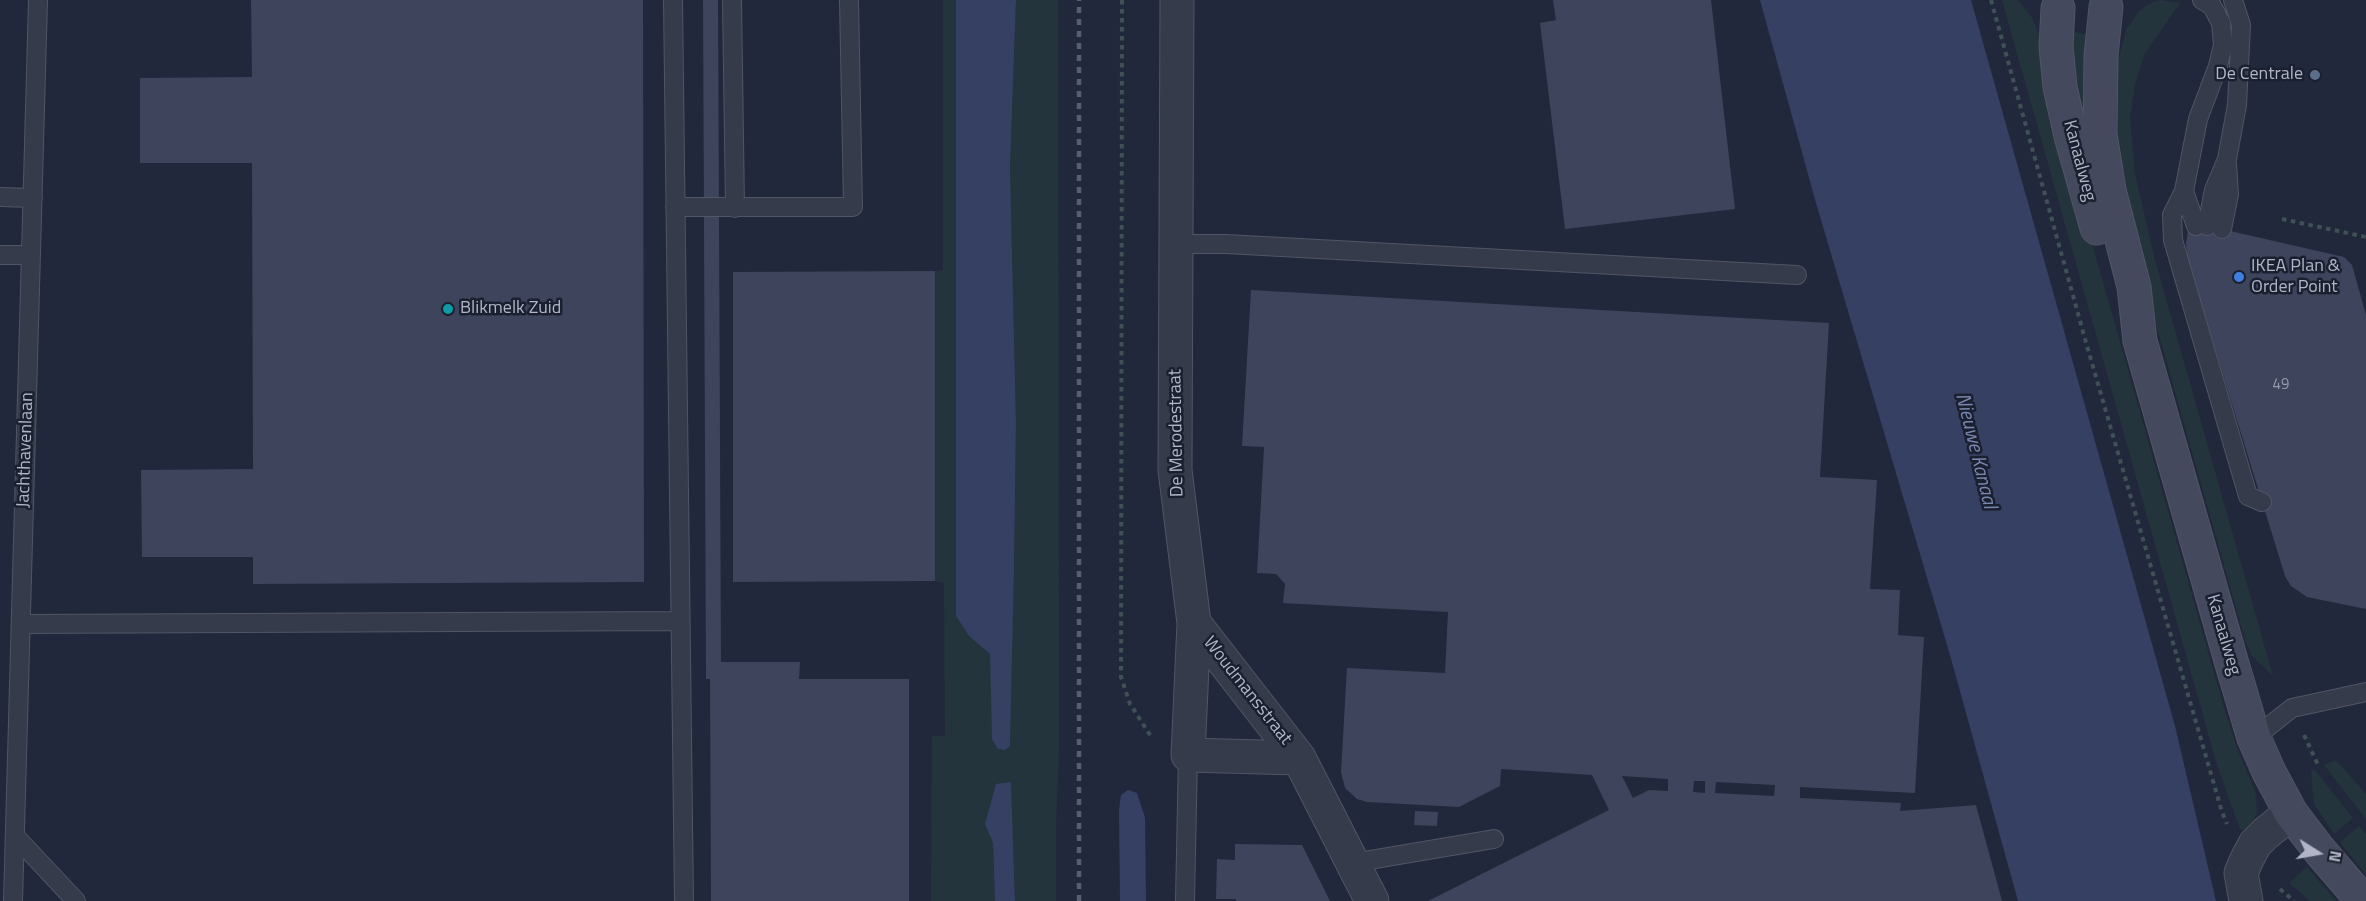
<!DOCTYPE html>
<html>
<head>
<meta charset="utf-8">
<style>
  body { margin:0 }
  #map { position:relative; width:2366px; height:901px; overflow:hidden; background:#22283b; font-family:"Titillium Web",sans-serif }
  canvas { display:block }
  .north { position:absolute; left:2288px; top:823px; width:60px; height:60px; -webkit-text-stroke:4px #1b2030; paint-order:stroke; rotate:101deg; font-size:16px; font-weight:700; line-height:24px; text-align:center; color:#b1b5c7 }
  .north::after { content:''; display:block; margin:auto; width:21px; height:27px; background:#b1b5c7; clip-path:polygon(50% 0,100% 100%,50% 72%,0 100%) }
</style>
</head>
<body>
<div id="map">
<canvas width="2366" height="901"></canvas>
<div class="north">N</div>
</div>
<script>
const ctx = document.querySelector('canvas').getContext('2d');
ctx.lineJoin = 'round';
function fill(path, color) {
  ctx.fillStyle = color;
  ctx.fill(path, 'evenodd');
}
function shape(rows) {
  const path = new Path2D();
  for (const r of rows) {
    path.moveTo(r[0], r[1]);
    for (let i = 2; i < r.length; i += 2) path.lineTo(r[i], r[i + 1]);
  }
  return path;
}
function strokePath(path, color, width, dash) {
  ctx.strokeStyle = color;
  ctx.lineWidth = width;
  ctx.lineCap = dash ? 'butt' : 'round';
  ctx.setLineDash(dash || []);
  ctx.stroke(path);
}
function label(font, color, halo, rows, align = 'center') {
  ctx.font = font + ' "Titillium Web",sans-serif';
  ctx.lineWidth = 5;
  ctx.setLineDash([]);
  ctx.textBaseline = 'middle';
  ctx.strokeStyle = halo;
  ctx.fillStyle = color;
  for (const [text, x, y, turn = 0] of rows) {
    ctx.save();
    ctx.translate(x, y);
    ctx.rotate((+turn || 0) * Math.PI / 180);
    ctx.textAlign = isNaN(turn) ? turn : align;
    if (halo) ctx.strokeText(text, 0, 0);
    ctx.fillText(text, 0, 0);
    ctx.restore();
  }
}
fill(shape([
  [943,0,956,0,956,616,969,636,990,654,998,749,1005,750,1010,746,1014,571,1016,422,1010,167,1016,0,1058,0,1059,750,1056,826,1056,901,1015,901,1011,783,985,824,993,843,995,901,931,901,932,736,945,736,944,583,935,581,935,271,943,270],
  [2002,0,2018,0,2032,18,2042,41,2050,96,2225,711,2237,748,2255,791,2257,811,2254,820,2246,830,2240,829,2217,765],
  [2159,0,2180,3,2145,53,2135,84,2130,118,2135,174,2155,260,2273,676,2252,656,2246,643,2138,261,2114,136,2117,65,2126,30,2139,11,2149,4],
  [2075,32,2089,35,2088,92,2082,134,2070,36],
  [2336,760,2366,794,2366,819,2324,765],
  [2314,769,2353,818,2334,834,2314,804,2311,771],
  [2359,826,2366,834,2366,875,2340,842],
  [2307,867,2336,901,2310,901,2289,883]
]), '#24343c');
fill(shape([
  [956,0,1016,0,1010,167,1016,422,1014,571,1010,746,1005,750,998,749,992,739,990,654,969,636,956,616],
  [1760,0,1971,0,2175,726,2216,901,2018,901,1950,655,1816,203],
  [1011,782,1015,901,995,901,993,843,985,824,996,784],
  [1128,790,1137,793,1145,818,1146,901,1120,901,1119,810,1121,795]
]), '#364062');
fill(shape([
  [251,0,643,0,644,582,253,584,253,557,142,557,141,470,253,469,252,163,140,163,140,78,252,77],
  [703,0,718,0,721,662,800,662,799,679,909,679,909,901,711,901,710,679,706,679],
  [1553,0,1711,0,1735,209,1565,229,1540,23,1556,20],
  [2204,225,2344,257,2352,265,2366,315,2366,609,2307,597,2291,586,2285,576,2187,258,2186,243,2188,231,2191,228],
  [935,271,935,581,733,582,733,272],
  [1251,290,1829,323,1820,477,1877,480,1870,589,1900,590,1898,635,1924,637,1915,793,1800,787,1800,798,1901,803,1900,811,1976,805,2002,901,1428,901,1609,810,1592,775,1501,769,1500,786,1459,807,1367,802,1357,799,1345,788,1341,772,1347,668,1445,673,1448,612,1283,603,1285,584,1276,574,1257,573,1264,447,1242,446],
  [1622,776,1668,779,1668,791,1649,790,1633,798],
  [1694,781,1705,781,1705,793,1693,792],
  [1716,782,1775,785,1774,796,1715,793],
  [1415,811,1438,812,1437,826,1414,825],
  [1235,844,1302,845,1330,901,1236,901,1236,899,1216,899,1217,859,1235,860]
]), '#3e445b');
const service = shape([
  [673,0,684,901],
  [732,0,735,208],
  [2202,0,2212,6,2221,23,2223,45,2218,66,2198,119,2184,191,2172,215,2173,240,2248,496,2262,502],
  [2184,191,2196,226],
  [0,197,33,198],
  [675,207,853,207,849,0],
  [2207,226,2214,190,2227,159,2237,105,2241,25,2233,0],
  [2222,229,2229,194,2227,164],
  [1177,244,1226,244,1797,275],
  [0,255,31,255],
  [21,624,680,621],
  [2254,738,2292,708,2366,692],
  [15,836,76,901],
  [1352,863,1494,839],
  [13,901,38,0],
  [1185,901,1188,755]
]);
const minor = shape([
  [1177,0,1175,470,1194,623,1188,755,1299,758],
  [1194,623,1299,758,1372,901],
  [2246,901,2241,873,2247,859,2255,844,2266,833,2291,813]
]);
const secondary = shape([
  [2106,7,2101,56,2100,134,2109,190,2134,287,2140,341,2232,664,2254,738,2269,772,2291,813,2320,851,2363,901],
  [2058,8,2056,47,2060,87,2071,136,2097,228]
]);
strokePath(service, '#515566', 20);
strokePath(minor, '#515566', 35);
strokePath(secondary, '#515566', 35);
strokePath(shape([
  [1122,0,1121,677,1130,704,1152,738],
  [1991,0,2087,346,2222,812,2227,824],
  [2282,219,2366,237],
  [2304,735,2319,767],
  [2280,889,2294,901]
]), '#3f5056', 4, [4.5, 4.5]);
strokePath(service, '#363b4b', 18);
strokePath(minor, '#363b4b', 33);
strokePath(secondary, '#44495e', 33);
strokePath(shape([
  [1079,901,1079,0]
]), '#585e72', 4.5, [6, 6]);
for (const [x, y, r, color] of [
  [2315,75,6,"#5c6f8a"],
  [2239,277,6,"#3f7fe0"],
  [448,309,6,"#0f9aa8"]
]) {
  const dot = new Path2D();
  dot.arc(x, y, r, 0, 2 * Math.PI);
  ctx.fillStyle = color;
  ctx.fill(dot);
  strokePath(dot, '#1b2030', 2);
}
label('15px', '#9499ac', null, [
  ["49",2281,385]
]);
label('18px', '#b1b5c7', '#1b2030', [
  ["De Centrale",2303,75,"right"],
  ["IKEA Plan &",2251,267],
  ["Order Point",2251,288],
  ["Blikmelk Zuid",460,309]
], 'left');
label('18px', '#b1b5c7', '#1b2030', [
  ["Kanaalweg",2079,161,75],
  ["De Merodestraat",1177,433,-91],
  ["Jachthavenlaan",26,450,-88],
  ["Kanaalweg",2223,635,74],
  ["Woudmansstraat",1247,691,52]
]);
label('italic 20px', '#7986af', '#1b2030', [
  ["Nieuwe Kanaal",1975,451,76]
]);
</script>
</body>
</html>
